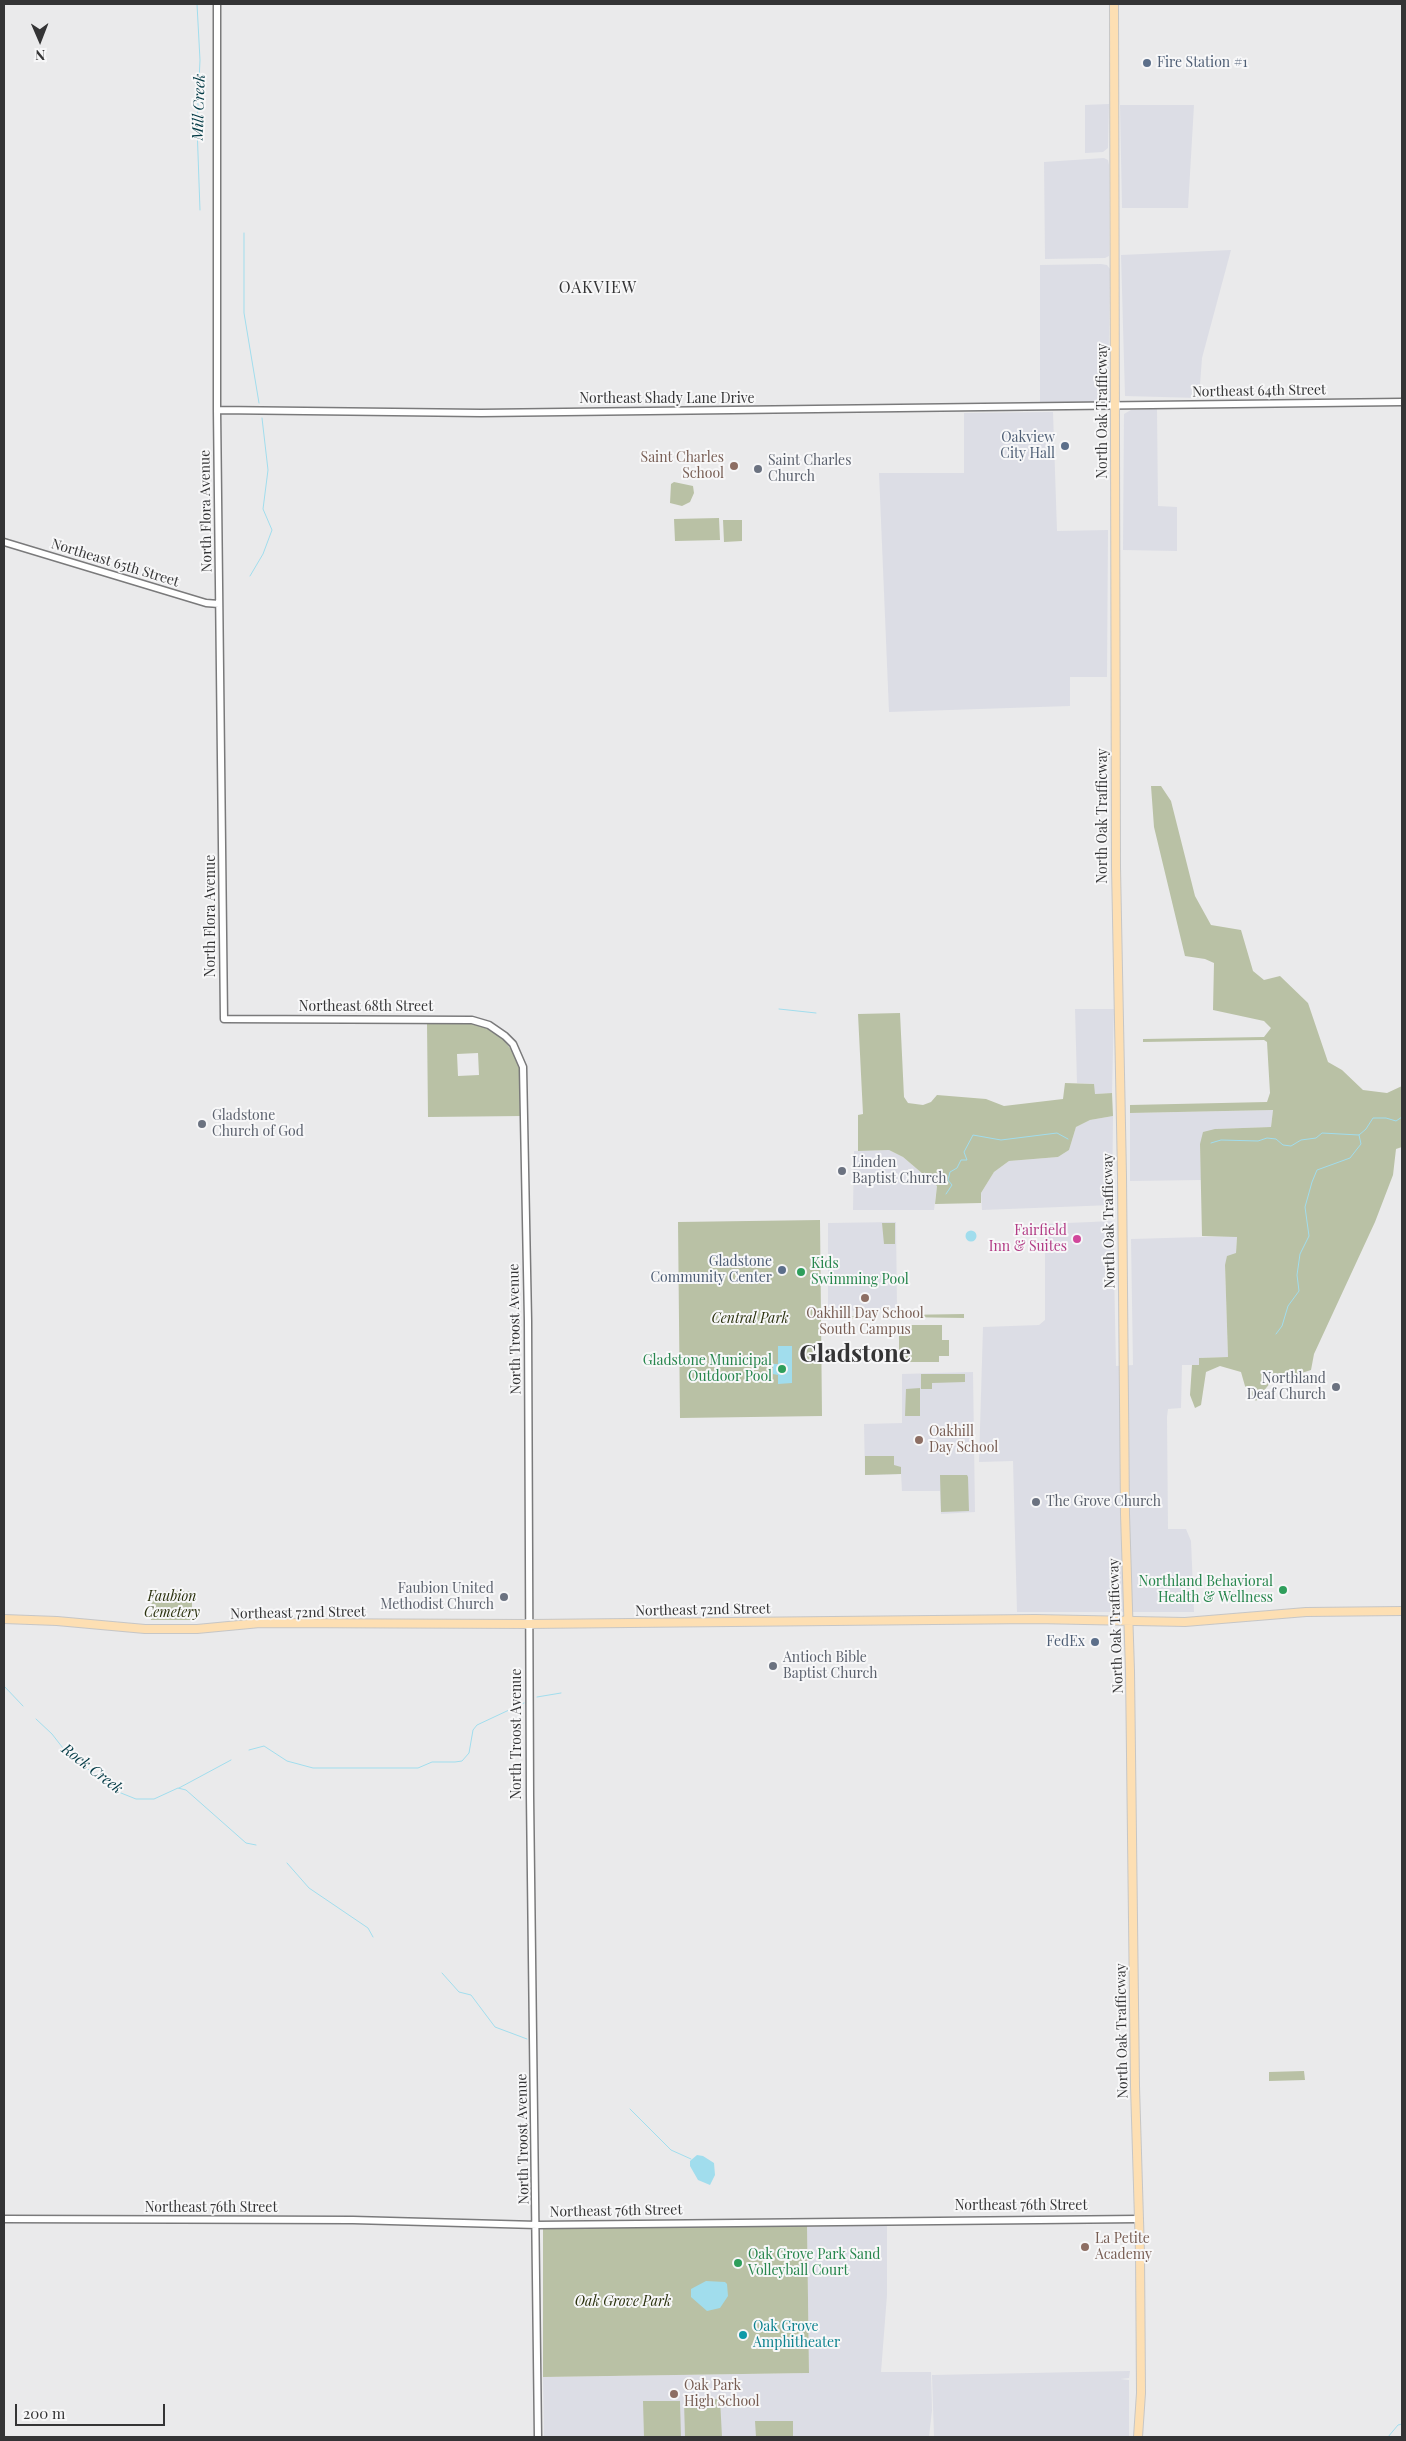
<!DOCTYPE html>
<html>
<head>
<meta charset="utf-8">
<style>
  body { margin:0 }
  #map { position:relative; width:1406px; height:2441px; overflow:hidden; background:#eaeaeb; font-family:"Playfair Display",serif }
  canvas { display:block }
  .frame { position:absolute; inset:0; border:5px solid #343435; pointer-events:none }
  .north { position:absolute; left:15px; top:15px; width:50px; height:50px; -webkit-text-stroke:4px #f7f7f8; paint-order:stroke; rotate:179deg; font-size:14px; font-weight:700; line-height:20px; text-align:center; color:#343435 }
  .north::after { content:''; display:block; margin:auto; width:18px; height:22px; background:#343435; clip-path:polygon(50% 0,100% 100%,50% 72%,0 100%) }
  .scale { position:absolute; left:15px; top:2404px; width:150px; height:22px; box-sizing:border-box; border:2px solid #343435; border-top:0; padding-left:6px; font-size:15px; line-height:18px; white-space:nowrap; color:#343435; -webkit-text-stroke:4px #f7f7f8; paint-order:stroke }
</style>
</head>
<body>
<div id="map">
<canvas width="1406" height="2441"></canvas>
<div class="frame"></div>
<div class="north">N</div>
<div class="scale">200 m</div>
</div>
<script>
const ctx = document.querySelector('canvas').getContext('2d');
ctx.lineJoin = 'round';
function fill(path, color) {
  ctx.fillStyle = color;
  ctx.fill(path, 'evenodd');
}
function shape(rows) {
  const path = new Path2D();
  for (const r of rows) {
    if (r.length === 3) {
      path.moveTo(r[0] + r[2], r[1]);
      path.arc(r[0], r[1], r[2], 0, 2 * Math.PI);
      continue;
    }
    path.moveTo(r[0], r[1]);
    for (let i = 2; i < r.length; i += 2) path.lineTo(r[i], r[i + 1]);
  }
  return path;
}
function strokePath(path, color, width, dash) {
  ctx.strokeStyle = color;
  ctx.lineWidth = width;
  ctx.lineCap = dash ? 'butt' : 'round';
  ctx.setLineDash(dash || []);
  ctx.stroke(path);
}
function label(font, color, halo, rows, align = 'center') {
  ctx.font = font + ' "Playfair Display",serif';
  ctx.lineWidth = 4;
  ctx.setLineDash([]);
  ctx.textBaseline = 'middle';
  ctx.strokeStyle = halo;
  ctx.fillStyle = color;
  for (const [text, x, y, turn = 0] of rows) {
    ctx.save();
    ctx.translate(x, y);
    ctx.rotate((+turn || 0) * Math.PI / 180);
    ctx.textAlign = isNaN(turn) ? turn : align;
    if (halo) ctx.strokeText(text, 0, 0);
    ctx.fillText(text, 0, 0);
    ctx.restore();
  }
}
fill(shape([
  [1109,104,1108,148,1103,152,1085,153,1085,105],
  [1120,105,1194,105,1188,208,1122,208],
  [1104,158,1108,160,1109,165,1109,256,1105,258,1045,259,1044,162],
  [1231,250,1202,358,1199,398,1125,396,1121,255],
  [1101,264,1107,265,1110,269,1108,399,1101,403,1040,404,1040,265],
  [1157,409,1158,506,1177,507,1177,551,1123,550,1124,414,1131,410],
  [1053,412,1057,531,1108,530,1107,677,1070,677,1070,706,889,712,879,473,964,473,964,413],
  [1075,1009,1114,1009,1112,1093,1094,1094,1094,1084,1077,1083],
  [1273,1110,1271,1127,1215,1129,1200,1144,1201,1180,1130,1181,1130,1113],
  [1113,1116,1112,1205,982,1210,981,1193,994,1172,1009,1161,1058,1157,1069,1150,1076,1127,1090,1120],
  [889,1150,903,1157,937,1186,934,1210,853,1210,854,1151],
  [1113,1221,1116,1366,1133,1365,1131,1239,1237,1236,1236,1254,1225,1265,1228,1357,1200,1358,1199,1365,1182,1365,1181,1408,1168,1409,1167,1417,1168,1529,1186,1529,1191,1541,1194,1612,1017,1612,1013,1461,979,1462,983,1327,1039,1325,1045,1320,1045,1224],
  [896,1222,897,1310,830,1311,828,1308,828,1223],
  [973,1372,975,1512,941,1514,940,1491,902,1491,901,1474,865,1475,864,1424,902,1423,902,1374],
  [887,2223,887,2295,881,2372,931,2372,932,2410,929,2437,544,2437,543,2377,809,2373,807,2224],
  [1130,2371,1129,2378,1120,2379,1129,2380,1129,2437,934,2437,932,2375]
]), '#dcdde5');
fill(shape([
  [674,482,693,486,694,493,690,502,682,506,670,503,671,484],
  [719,518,720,540,675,541,674,519],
  [723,520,742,520,742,541,724,542],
  [1151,786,1161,786,1171,801,1195,896,1211,925,1241,930,1253,971,1264,980,1280,976,1308,1003,1328,1062,1342,1070,1363,1090,1387,1093,1402,1086,1402,1147,1396,1149,1393,1175,1375,1222,1314,1354,1311,1370,1270,1383,1256,1401,1245,1386,1241,1372,1220,1366,1206,1372,1201,1405,1195,1408,1190,1395,1192,1365,1199,1365,1199,1358,1228,1357,1225,1265,1227,1256,1236,1253,1237,1237,1202,1236,1200,1144,1203,1132,1215,1129,1271,1127,1273,1110,1130,1113,1130,1105,1267,1102,1270,1093,1267,1042,1264,1040,1143,1042,1143,1039,1264,1037,1271,1028,1264,1021,1213,1010,1214,963,1205,959,1185,956,1154,827],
  [900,1013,904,1097,908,1103,923,1105,931,1102,937,1095,986,1099,1004,1106,1063,1099,1065,1083,1094,1084,1095,1094,1112,1093,1113,1116,1090,1120,1076,1127,1069,1150,1058,1157,1009,1161,994,1172,981,1193,981,1203,935,1204,937,1186,903,1157,889,1150,858,1151,858,1115,863,1114,858,1014],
  [427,1023,475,1024,488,1029,503,1039,513,1052,519,1066,522,1116,428,1117],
  [478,1053,479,1075,458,1076,457,1054],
  [820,1220,822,1416,680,1418,678,1222],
  [882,1223,895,1223,895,1244,884,1244],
  [964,1314,964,1318,899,1317,900,1315],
  [836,1316,860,1316,861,1318,836,1320,835,1318],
  [899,1325,942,1325,942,1340,949,1340,949,1356,939,1356,939,1362,899,1362],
  [921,1374,965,1374,965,1382,932,1383,932,1389,921,1389],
  [920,1388,920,1416,905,1416,906,1389],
  [865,1456,894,1456,894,1465,901,1467,901,1474,865,1475],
  [940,1475,967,1475,968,1477,969,1511,941,1512],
  [152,1591,192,1591,192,1620,151,1620],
  [1304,2071,1305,2080,1269,2081,1269,2072],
  [807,2224,809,2373,543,2377,543,2229],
  [720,2399,722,2437,685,2437,684,2401],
  [643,2401,680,2401,681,2437,644,2437],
  [755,2421,793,2421,793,2437,756,2437]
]), '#b9c1a5');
fill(shape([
  [971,1236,5.5],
  [778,1346,792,1346,792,1383,778,1384,778,1375,773,1374,773,1364,778,1364],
  [697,2155,703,2156,714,2163,715,2175,710,2185,698,2180,690,2166,690,2161],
  [706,2281,725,2282,727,2284,728,2296,720,2308,707,2311,691,2297,691,2289]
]), '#a1dded');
strokePath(shape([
  [197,4,200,60,197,126,200,210],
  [244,233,244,313,259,403],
  [250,576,263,554,272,530,263,509,268,470,262,418],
  [779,1009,816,1013],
  [1211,1143,1221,1140,1258,1141,1267,1138,1276,1139,1283,1145,1291,1146,1301,1140,1316,1138,1322,1133,1359,1135,1366,1129,1373,1118,1386,1118,1396,1121,1402,1117],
  [946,1194,952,1185,948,1180,950,1172,957,1168,961,1160,967,1160,964,1152,973,1135,1001,1140,1057,1133,1068,1139],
  [1276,1334,1282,1326,1288,1306,1299,1291,1297,1275,1300,1254,1309,1236,1305,1207,1312,1182,1317,1170,1350,1158,1361,1144,1359,1135],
  [4,1647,4,1671],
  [4,1678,4,1686,23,1706],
  [537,1697,561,1693],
  [36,1719,52,1734,66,1752,116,1791,136,1799,154,1799,178,1788,186,1790,246,1843,256,1845],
  [249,1750,264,1746,287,1761,313,1768,418,1768,432,1762,455,1762,462,1761,469,1753,473,1730,477,1725,524,1703],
  [179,1788,231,1760],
  [287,1863,309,1888,368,1928,373,1937],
  [442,1973,459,1992,471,1995,495,2027,527,2039],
  [630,2109,671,2150,691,2159],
  [1388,2437,1398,2425,1402,2424]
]), '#a1dded', 1);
const minor = shape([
  [217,4,217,410,224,1019,472,1020,489,1025,505,1036,513,1044,523,1067,528,1321,530,1796,538,2437],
  [217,410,481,413,1402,402],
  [4,542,206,603,219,604],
  [4,2219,353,2220,537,2225,1139,2219]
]);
const major = shape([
  [1114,4,1116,867,1122,1176,1125,1514,1130,1671,1135,2086,1140,2253,1141,2393,1138,2437],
  [4,1619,57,1621,145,1629,197,1629,260,1623,529,1624,1035,1619,1185,1622,1306,1612,1402,1611]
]);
strokePath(minor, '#7a7a7b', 9);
strokePath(major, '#c6c6c6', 10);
strokePath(minor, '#fff', 6);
strokePath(major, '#fddfb3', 8);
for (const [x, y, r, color] of [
  [1147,63,5,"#5c6f8a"],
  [1065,446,5,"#5c6f8a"],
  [734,466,5,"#8d6e63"],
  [758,469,5,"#6b7280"],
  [202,1124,5,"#6b7280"],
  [842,1171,5,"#6b7280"],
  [1077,1239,5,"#d1479c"],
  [782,1270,5,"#5c6f8a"],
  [801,1272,5,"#2e9e5b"],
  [865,1298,5,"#8d6e63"],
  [782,1369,5,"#2e9e5b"],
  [1336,1387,5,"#6b7280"],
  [919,1440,5,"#8d6e63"],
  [1036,1502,5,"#6b7280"],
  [1283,1590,5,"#2e9e5b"],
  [504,1597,5,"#6b7280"],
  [1095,1642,5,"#5c6f8a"],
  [773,1666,5,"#6b7280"],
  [1085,2247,5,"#8d6e63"],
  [738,2263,5,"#2e9e5b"],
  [743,2335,5,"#0f9aa8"],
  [674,2394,5,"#8d6e63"]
]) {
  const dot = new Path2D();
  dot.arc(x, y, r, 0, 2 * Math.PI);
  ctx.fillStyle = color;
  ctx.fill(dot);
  strokePath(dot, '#f7f7f8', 2);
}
label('14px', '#4e5e75', '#f7f7f8', [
  ["Fire Station #1",1157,63,"left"],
  ["Oakview",1055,438],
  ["City Hall",1055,454],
  ["Gladstone",772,1262],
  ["Community Center",772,1278],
  ["FedEx",1085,1642]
], 'right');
label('14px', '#343435', '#f7f7f8', [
  ["Northeast 64th Street",1259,391,-1],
  ["Northeast Shady Lane Drive",667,399],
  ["North Oak Trafficway",1103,411,-90],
  ["North Flora Avenue",206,511,-91],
  ["Northeast 65th Street",115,563,17],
  ["North Oak Trafficway",1103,816,-90],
  ["North Flora Avenue",211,916,-90],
  ["Northeast 68th Street",366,1007],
  ["North Oak Trafficway",1109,1221,-91],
  ["North Troost Avenue",515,1329,-91],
  ["Northeast 72nd Street",703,1610,-1],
  ["Northeast 72nd Street",298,1613,-1],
  ["North Oak Trafficway",1116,1626,-92],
  ["North Troost Avenue",517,1734,-90],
  ["North Oak Trafficway",1122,2031,-91],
  ["North Troost Avenue",523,2139,-91],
  ["Northeast 76th Street",1021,2206],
  ["Northeast 76th Street",211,2208],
  ["Northeast 76th Street",616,2211,-1]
]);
label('14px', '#785e54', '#f7f7f8', [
  ["Saint Charles",724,458,"right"],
  ["School",724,474,"right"],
  ["Oakhill Day School",865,1314,"center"],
  ["South Campus",865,1330,"center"],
  ["Oakhill",929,1432],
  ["Day School",929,1448],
  ["La Petite",1095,2239],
  ["Academy",1095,2255],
  ["Oak Park",684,2386],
  ["High School",684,2402]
], 'left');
label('14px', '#5b616d', '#f7f7f8', [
  ["Saint Charles",768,461],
  ["Church",768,477],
  ["Gladstone",212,1116],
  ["Church of God",212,1132],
  ["Linden",852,1163],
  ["Baptist Church",852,1179],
  ["Northland",1326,1379,"right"],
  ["Deaf Church",1326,1395,"right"],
  ["The Grove Church",1046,1502],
  ["Faubion United",494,1589,"right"],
  ["Methodist Church",494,1605,"right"],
  ["Antioch Bible",783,1658],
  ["Baptist Church",783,1674]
], 'left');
label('14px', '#b23c85', '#f7f7f8', [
  ["Fairfield",1067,1231],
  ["Inn & Suites",1067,1247]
], 'right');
label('14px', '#27864d', '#f7f7f8', [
  ["Kids",811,1264],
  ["Swimming Pool",811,1280],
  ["Gladstone Municipal",772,1361,"right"],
  ["Outdoor Pool",772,1377,"right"],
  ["Northland Behavioral",1273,1582,"right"],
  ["Health & Wellness",1273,1598,"right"],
  ["Oak Grove Park Sand",748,2255],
  ["Volleyball Court",748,2271]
], 'left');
label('italic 14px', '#2a310d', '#f7f7f8', [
  ["Central Park",750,1319],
  ["Faubion",172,1597],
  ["Cemetery",172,1613],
  ["Oak Grove Park",623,2302]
]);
label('14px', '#0d838f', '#f7f7f8', [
  ["Oak Grove",753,2327],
  ["Amphitheater",753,2343]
], 'left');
label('italic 15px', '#003944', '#f7f7f8', [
  ["Mill Creek",199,107,-88],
  ["Rock Creek",92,1769,37]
]);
ctx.letterSpacing = '1px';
label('16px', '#343435', '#f7f7f8', [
  ["OAKVIEW",598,288]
]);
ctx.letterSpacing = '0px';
label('bold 24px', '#343435', '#f7f7f8', [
  ["Gladstone",855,1355]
]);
</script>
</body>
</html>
